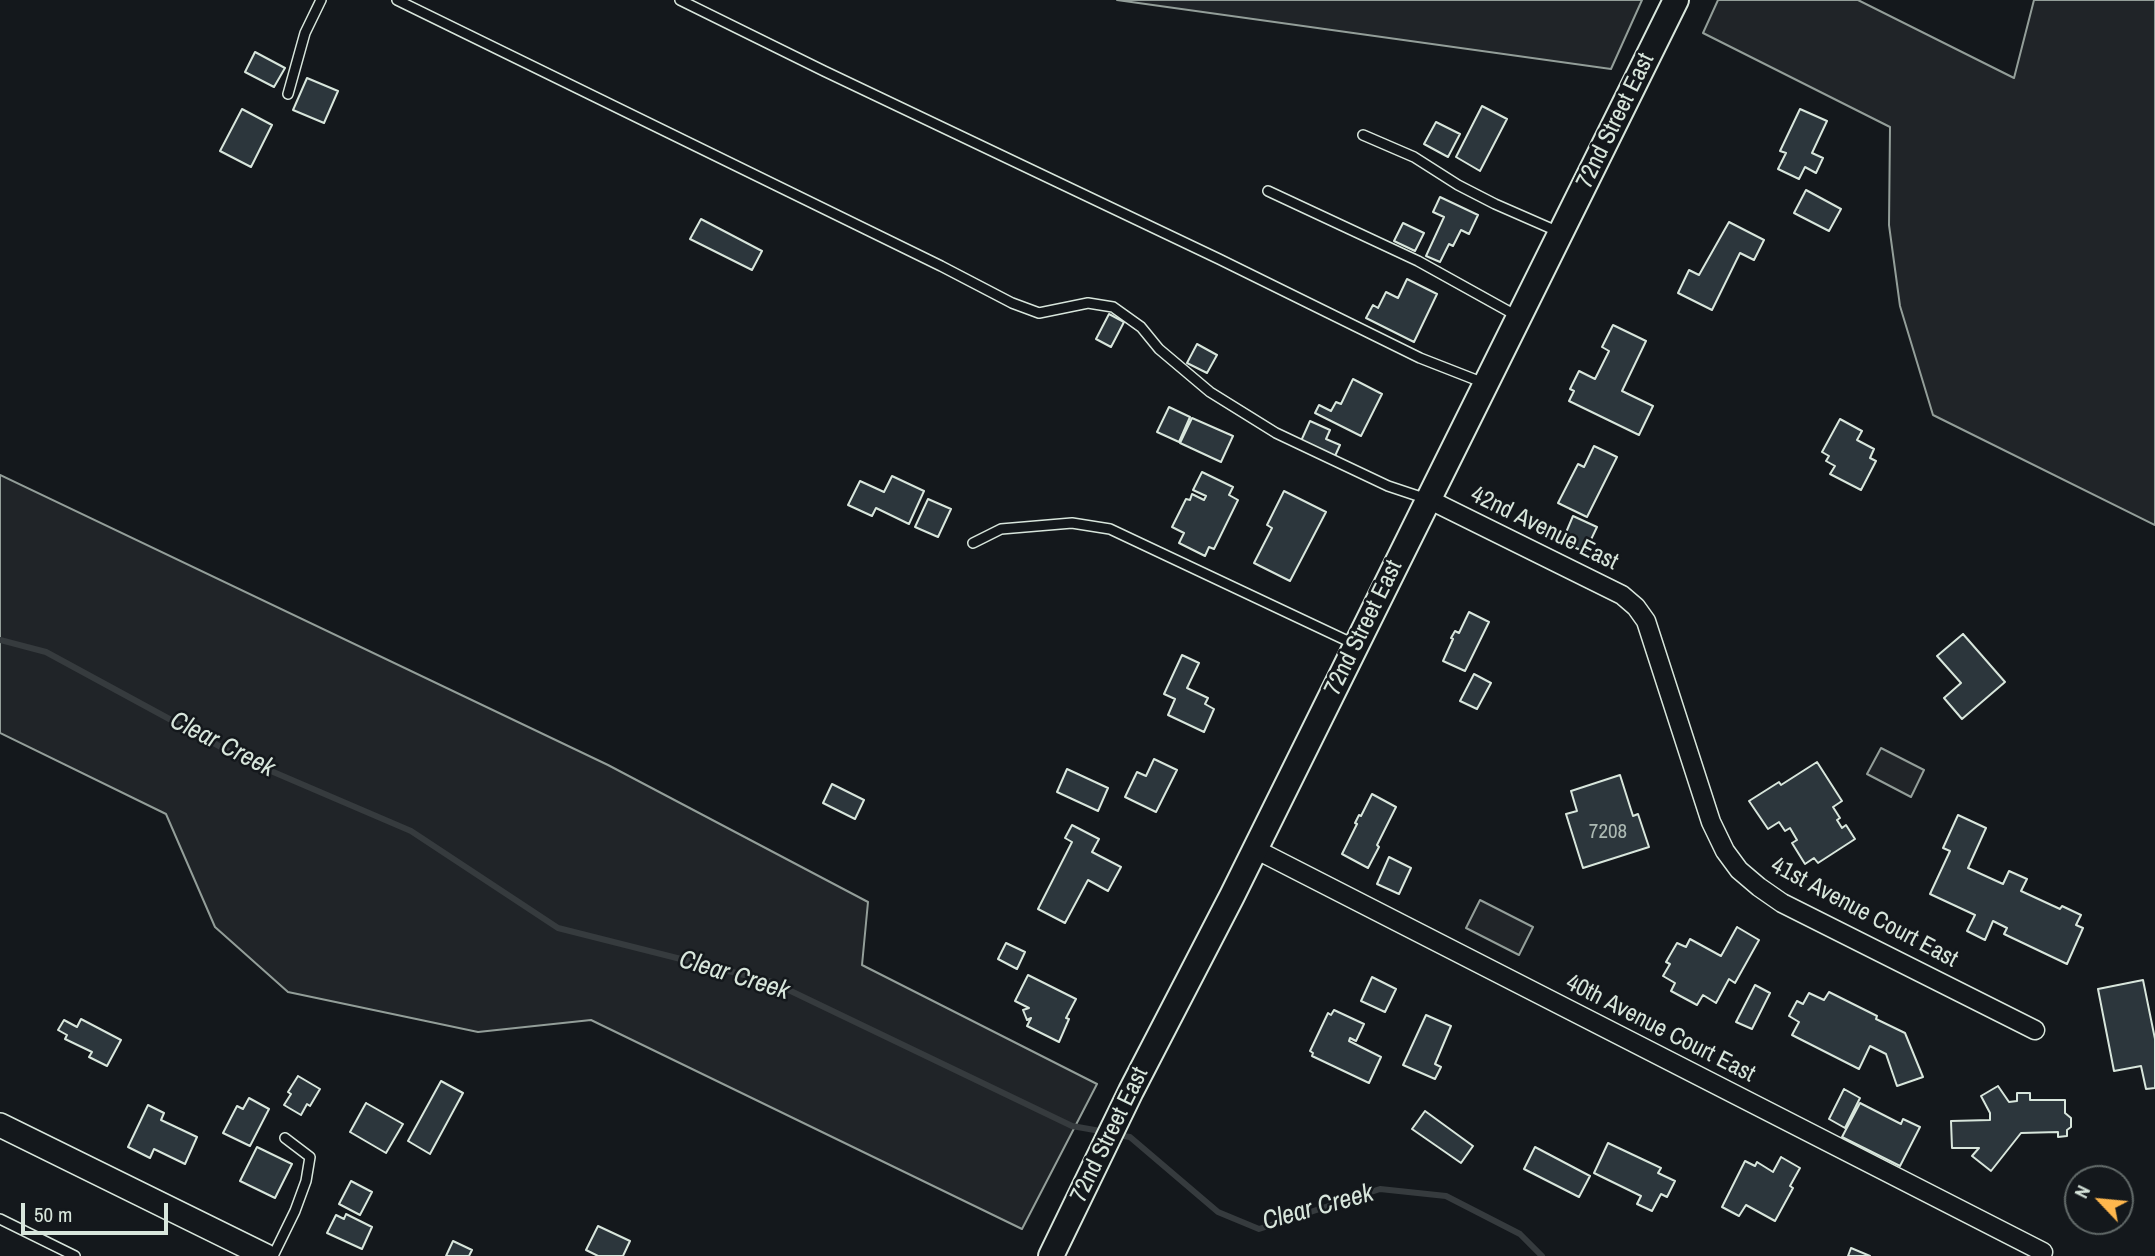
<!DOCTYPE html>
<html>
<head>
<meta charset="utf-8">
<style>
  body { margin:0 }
  #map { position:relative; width:2155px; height:1256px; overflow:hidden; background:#14181c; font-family:"Archivo Narrow",sans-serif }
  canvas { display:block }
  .north { position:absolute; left:2064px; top:1165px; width:70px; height:70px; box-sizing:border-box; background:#14181c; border:2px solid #626a69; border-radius:50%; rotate:296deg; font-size:19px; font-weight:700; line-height:28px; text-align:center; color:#d8e6dc }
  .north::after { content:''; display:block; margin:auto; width:24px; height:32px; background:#ffb74d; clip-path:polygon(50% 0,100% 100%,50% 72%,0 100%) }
  .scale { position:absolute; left:21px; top:1203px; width:147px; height:32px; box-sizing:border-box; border:4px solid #d8e6dc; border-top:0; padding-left:9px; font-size:21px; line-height:24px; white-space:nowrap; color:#d8e6dc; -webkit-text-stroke:5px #14181c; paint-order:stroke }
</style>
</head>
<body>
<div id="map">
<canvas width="2155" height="1256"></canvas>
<div class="north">N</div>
<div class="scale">50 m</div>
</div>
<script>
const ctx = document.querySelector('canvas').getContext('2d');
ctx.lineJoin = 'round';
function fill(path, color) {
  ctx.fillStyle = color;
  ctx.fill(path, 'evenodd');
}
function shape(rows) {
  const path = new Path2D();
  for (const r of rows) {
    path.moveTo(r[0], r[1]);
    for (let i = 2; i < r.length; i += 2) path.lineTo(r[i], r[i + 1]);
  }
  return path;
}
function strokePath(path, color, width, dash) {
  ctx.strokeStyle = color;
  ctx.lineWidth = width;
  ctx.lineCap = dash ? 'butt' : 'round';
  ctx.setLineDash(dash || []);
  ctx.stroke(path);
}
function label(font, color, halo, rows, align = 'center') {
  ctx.font = font + ' "Archivo Narrow",sans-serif';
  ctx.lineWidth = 5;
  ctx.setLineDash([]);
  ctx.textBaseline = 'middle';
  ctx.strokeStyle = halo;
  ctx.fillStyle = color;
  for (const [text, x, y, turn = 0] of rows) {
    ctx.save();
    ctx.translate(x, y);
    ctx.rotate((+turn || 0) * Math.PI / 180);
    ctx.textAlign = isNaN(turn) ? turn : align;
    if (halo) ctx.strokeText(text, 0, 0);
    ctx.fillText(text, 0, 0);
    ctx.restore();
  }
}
const green = shape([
  [1117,0,1642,0,1611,69,1117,0],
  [1718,0,1858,0,2014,78,2034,0,2155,0,2155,525,1933,415,1900,306,1889,225,1890,127,1703,33,1718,0],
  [0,475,608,765,868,902,862,965,1097,1084,1022,1229,591,1020,478,1032,288,992,215,927,166,814,0,733,0,475],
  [1881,748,1924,770,1911,797,1867,774,1881,748],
  [1480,900,1533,927,1519,955,1466,928,1480,900]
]);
fill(green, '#202428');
strokePath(green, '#939e99', 2);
strokePath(shape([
  [0,640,46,652,243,759,411,831,558,928,772,982,1072,1126,1106,1132],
  [1117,1135,1130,1137,1218,1212,1259,1229,1380,1189,1446,1196,1520,1234,1542,1256]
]), '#363b3e', 6);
const building = shape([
  [255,52,285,68,274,87,245,72,255,52],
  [307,78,338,91,324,123,293,110,307,78],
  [1482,106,1507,119,1480,171,1456,157,1482,106],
  [242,109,272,125,251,167,220,151,242,109],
  [1800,109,1827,121,1812,153,1823,158,1816,173,1805,167,1799,179,1778,169,1786,153,1780,151,1800,109],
  [1436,122,1460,134,1448,157,1424,144,1436,122],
  [1806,190,1841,209,1829,231,1794,213,1806,190],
  [1440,197,1478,215,1469,234,1461,230,1453,246,1449,244,1440,262,1426,256,1444,217,1433,212,1440,197],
  [701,219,762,251,752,270,690,239,701,219],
  [1729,222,1764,240,1754,260,1740,253,1712,310,1678,293,1689,270,1699,275,1729,222],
  [1403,223,1424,233,1415,251,1394,241,1403,223],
  [1407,279,1437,294,1414,342,1366,318,1373,305,1378,308,1386,292,1398,298,1407,279],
  [1109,314,1124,322,1111,347,1096,339,1109,314],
  [1613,325,1646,341,1622,391,1653,406,1639,435,1569,401,1574,391,1570,389,1579,371,1595,379,1609,351,1602,347,1613,325],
  [1197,344,1217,355,1207,373,1187,363,1197,344],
  [1353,379,1382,394,1361,436,1315,413,1319,405,1331,411,1336,402,1341,404,1353,379],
  [1169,407,1190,417,1179,442,1157,432,1169,407],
  [1192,418,1233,436,1221,462,1180,443,1192,418],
  [1840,419,1862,431,1857,440,1874,449,1870,458,1876,461,1861,490,1830,474,1835,466,1826,461,1829,456,1822,452,1840,419],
  [1310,421,1330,430,1326,439,1340,445,1335,456,1301,441,1310,421],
  [1594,446,1617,457,1587,517,1558,503,1578,464,1584,467,1594,446],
  [1202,472,1233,487,1229,495,1238,500,1214,549,1209,547,1205,556,1179,543,1184,533,1172,527,1186,499,1190,500,1192,494,1204,500,1206,496,1193,490,1202,472],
  [892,476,924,491,909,524,876,508,872,516,848,505,860,481,884,492,892,476],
  [1284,491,1326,512,1290,581,1254,563,1272,528,1267,525,1284,491],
  [928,499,951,509,938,537,915,527,928,499],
  [1573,516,1597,527,1585,552,1562,542,1573,516],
  [1469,612,1489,622,1465,671,1443,661,1453,639,1451,638,1455,631,1459,633,1469,612],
  [1963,634,2005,682,1962,719,1944,698,1961,683,1937,656,1963,634],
  [1182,655,1199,663,1187,688,1208,698,1205,704,1214,709,1204,732,1168,715,1175,699,1164,694,1182,655],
  [1474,674,1491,683,1477,709,1460,701,1474,674],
  [1154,759,1177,770,1156,812,1125,797,1137,772,1146,776,1154,759],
  [1817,762,1842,801,1833,807,1840,818,1837,820,1842,828,1846,825,1855,839,1818,863,1814,858,1805,864,1792,843,1797,840,1790,828,1785,831,1779,822,1768,829,1749,801,1779,782,1781,785,1817,762],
  [1067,769,1108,788,1098,811,1057,792,1067,769],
  [1620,775,1633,816,1638,814,1649,847,1583,868,1566,814,1577,811,1571,791,1620,775],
  [832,784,864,800,855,819,823,803,832,784],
  [1372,794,1396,807,1377,845,1379,847,1368,868,1342,854,1357,824,1355,823,1359,815,1361,816,1372,794],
  [1958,815,1986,828,1968,868,2003,884,2009,871,2027,879,2021,891,2060,909,2062,906,2081,915,2076,925,2083,928,2067,964,2004,934,2007,928,1993,921,1985,940,1967,931,1975,915,1930,894,1950,851,1943,848,1958,815],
  [1072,825,1099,839,1092,852,1121,867,1108,891,1088,880,1065,923,1038,909,1072,842,1065,838,1072,825],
  [1389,857,1411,868,1399,894,1377,884,1389,857],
  [1737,927,1759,940,1735,983,1729,979,1716,1003,1703,995,1697,1005,1671,991,1675,983,1663,976,1670,964,1666,962,1677,943,1686,947,1690,939,1721,956,1737,927],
  [1006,943,1025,952,1017,969,998,959,1006,943],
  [1028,975,1076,999,1066,1018,1069,1019,1059,1042,1027,1026,1031,1018,1027,1020,1023,1010,1029,1008,1015,1001,1028,975],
  [1372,977,1396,989,1385,1012,1361,1001,1372,977],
  [2143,980,2155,1039,2155,1088,2146,1089,2141,1066,2114,1071,2098,989,2143,980],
  [1755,985,1770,993,1752,1029,1736,1022,1755,985],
  [1829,992,1877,1016,1876,1019,1905,1033,1923,1077,1897,1086,1886,1054,1870,1046,1859,1069,1792,1035,1799,1022,1789,1016,1797,1001,1803,1004,1809,993,1824,1000,1829,992],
  [1334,1010,1364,1024,1356,1041,1350,1038,1349,1041,1381,1057,1369,1083,1312,1056,1313,1053,1310,1051,1328,1013,1331,1015,1334,1010],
  [1426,1015,1451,1026,1435,1064,1441,1067,1435,1079,1403,1065,1426,1015],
  [81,1019,121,1040,107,1066,89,1057,92,1052,65,1039,67,1035,58,1030,64,1020,77,1027,81,1019],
  [298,1076,320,1089,310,1106,307,1104,301,1115,284,1105,291,1094,288,1092,298,1076],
  [441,1081,463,1093,430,1154,408,1141,441,1081],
  [1998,1086,2009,1102,2017,1101,2017,1093,2030,1093,2030,1100,2065,1100,2065,1113,2071,1118,2071,1127,2067,1130,2067,1136,2058,1137,2058,1132,2021,1133,1991,1171,1972,1156,1979,1148,1952,1148,1951,1121,1990,1120,1990,1113,1981,1096,1998,1086],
  [1844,1089,1860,1098,1845,1128,1829,1119,1844,1089],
  [249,1098,269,1109,250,1146,223,1133,237,1106,243,1109,249,1098],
  [366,1103,403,1124,386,1153,350,1132,366,1103],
  [1860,1103,1901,1124,1903,1119,1920,1127,1900,1166,1842,1137,1860,1103],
  [148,1105,164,1113,161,1120,197,1137,185,1164,154,1149,150,1158,128,1147,148,1105],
  [1425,1111,1473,1146,1461,1163,1412,1129,1425,1111],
  [1608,1143,1661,1168,1658,1173,1675,1181,1667,1197,1661,1194,1652,1211,1637,1204,1641,1196,1594,1173,1608,1143],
  [257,1147,292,1164,275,1198,240,1181,257,1147],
  [1535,1147,1590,1176,1579,1197,1524,1169,1535,1147],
  [1781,1157,1800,1168,1790,1186,1793,1188,1775,1221,1746,1205,1739,1216,1722,1207,1745,1161,1755,1166,1757,1162,1773,1172,1781,1157],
  [351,1181,372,1192,360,1215,339,1204,351,1181],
  [346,1214,372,1227,362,1249,327,1233,336,1215,344,1219,346,1214],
  [598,1226,630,1241,623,1256,598,1256,586,1250,598,1226],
  [453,1241,472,1250,469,1256,446,1256,453,1241],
  [1851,1248,1870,1256,1848,1256,1851,1248]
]);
fill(building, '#2c363c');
strokePath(building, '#d8e6dc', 2);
const service = shape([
  [397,0,941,266,1012,303,1039,313,1088,303,1113,307,1141,327,1159,349,1210,392,1276,433,1388,486,1427,499],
  [680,0,824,71,1219,259,1420,358,1484,383],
  [288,94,305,33,321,0],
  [1363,135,1414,157,1458,185,1495,204,1559,232],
  [1268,191,1418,261,1517,316],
  [973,543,1001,529,1072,523,1110,529,1354,644],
  [0,1219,75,1256],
  [273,1256,295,1211,306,1181,310,1157,285,1138]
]);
const minor = shape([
  [1428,499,1622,595,1636,607,1646,621,1711,822,1725,851,1739,870,1759,887,1782,903,2035,1030],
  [1255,849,2043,1252]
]);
const tertiary = shape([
  [0,1125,266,1256]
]);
const secondary = shape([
  [1051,1256,1131,1091,1232,896,1676,0]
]);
strokePath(service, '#d8e6dc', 12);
strokePath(minor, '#d8e6dc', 21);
strokePath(tertiary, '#d8e6dc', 26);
strokePath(secondary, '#d8e6dc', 28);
strokePath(service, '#14181c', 9);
strokePath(minor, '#14181c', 18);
strokePath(tertiary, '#14181c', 23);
strokePath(secondary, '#14181c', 24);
label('21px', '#adbab4', null, [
  ["7208",1608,832]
]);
label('24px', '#d8e6dc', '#14181c', [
  ["72nd Street East",1616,121,-64],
  ["42nd Avenue East",1544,529,26],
  ["72nd Street East",1364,628,-64],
  ["41st Avenue Court East",1864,913,28],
  ["40th Avenue Court East",1660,1029,27],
  ["72nd Street East",1110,1135,-64]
]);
label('italic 26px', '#d8e6dc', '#14181c', [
  ["Clear Creek",222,745,27],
  ["Clear Creek",734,976,17],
  ["Clear Creek",1318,1208,-15]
]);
</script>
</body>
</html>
